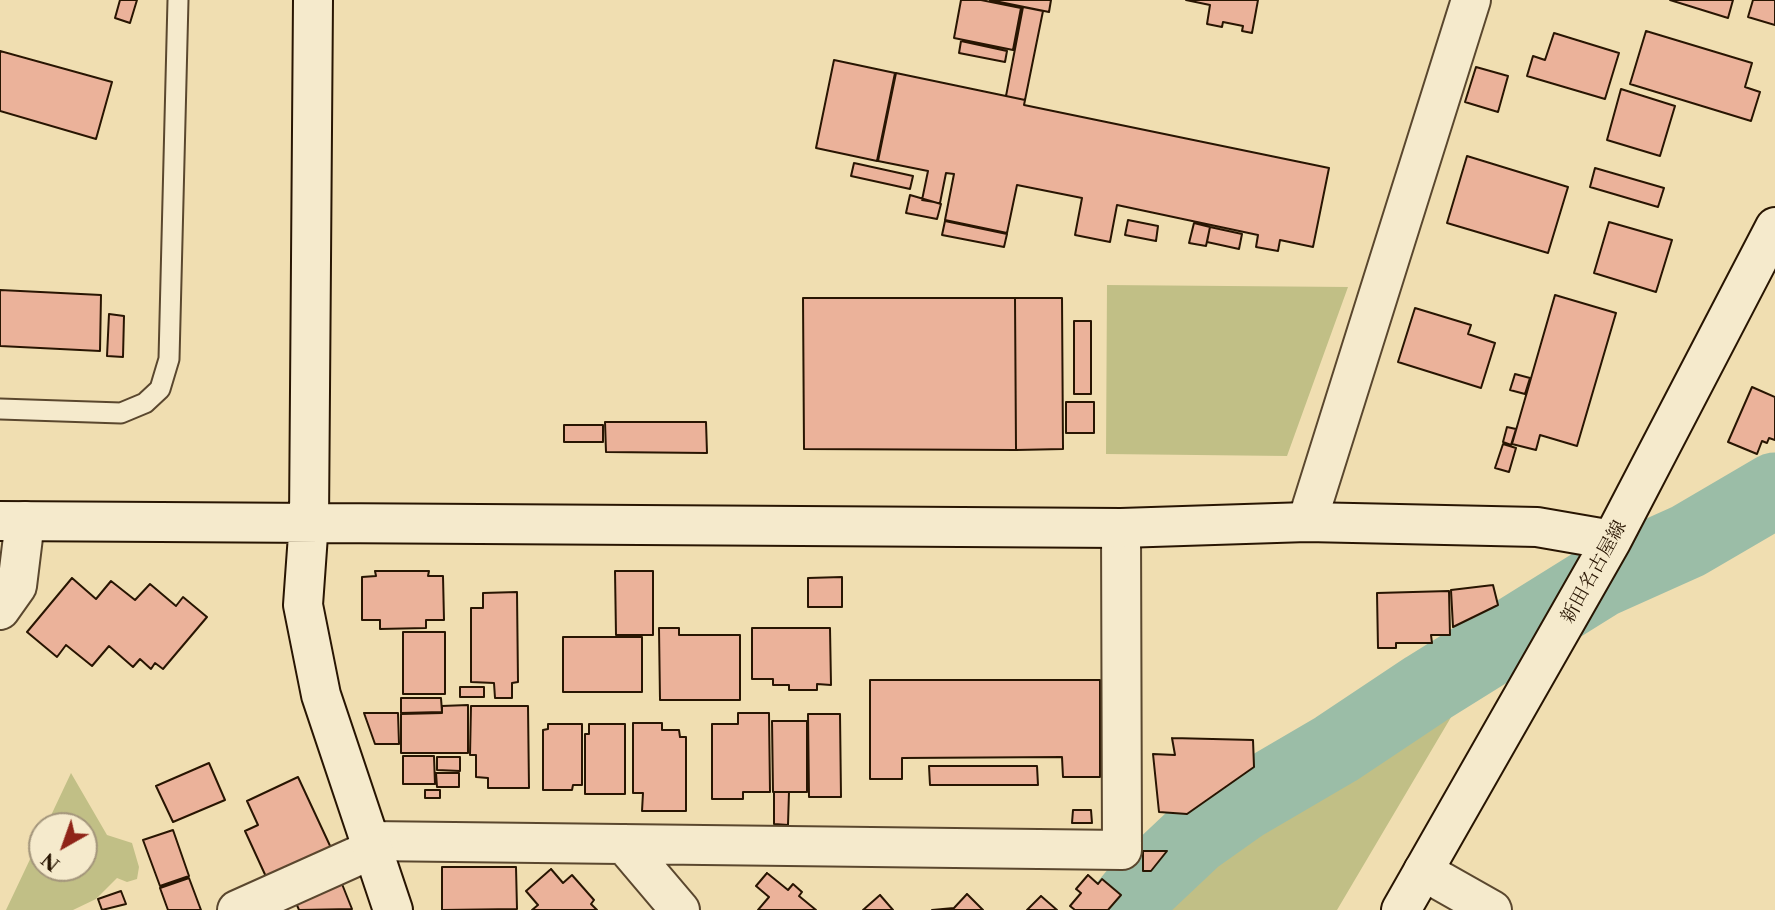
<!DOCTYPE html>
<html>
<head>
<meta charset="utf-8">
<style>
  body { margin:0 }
  #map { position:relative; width:1775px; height:910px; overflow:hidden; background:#f0deb1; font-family:"Libre Caslon Text",serif }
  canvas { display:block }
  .north { position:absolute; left:28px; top:812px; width:70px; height:70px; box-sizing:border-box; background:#f5eacc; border:2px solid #a3957b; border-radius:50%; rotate:220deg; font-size:19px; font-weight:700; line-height:28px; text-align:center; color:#281502 }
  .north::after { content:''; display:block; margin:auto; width:24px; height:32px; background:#8f2418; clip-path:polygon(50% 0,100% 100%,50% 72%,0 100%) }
</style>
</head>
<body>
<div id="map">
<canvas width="1775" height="910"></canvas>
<div class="north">N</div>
</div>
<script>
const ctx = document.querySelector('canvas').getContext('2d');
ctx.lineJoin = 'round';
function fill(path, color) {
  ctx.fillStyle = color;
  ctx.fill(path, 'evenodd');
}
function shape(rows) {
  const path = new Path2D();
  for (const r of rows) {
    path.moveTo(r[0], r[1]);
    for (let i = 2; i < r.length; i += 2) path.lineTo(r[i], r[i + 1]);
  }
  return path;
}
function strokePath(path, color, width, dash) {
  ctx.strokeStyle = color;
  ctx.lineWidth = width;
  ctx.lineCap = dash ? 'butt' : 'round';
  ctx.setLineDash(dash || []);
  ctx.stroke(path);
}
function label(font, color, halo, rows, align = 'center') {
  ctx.font = font + ' "Libre Caslon Text","Noto Serif JP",serif';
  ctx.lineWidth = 6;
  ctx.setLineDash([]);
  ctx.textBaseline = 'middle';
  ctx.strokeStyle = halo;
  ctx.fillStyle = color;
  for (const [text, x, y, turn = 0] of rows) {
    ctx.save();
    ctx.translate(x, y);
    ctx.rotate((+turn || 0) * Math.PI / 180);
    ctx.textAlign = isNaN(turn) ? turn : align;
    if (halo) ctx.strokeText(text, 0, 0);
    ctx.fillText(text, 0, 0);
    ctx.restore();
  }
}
fill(shape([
  [1107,285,1348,287,1287,456,1106,454],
  [1460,702,1337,910,1155,910,1193,864,1240,830,1440,704],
  [71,773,107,835,132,843,139,867,137,879,127,882,117,878,96,899,73,910,6,910,42,834,42,868,84,868,84,826,46,826]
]), '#c1bf86');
strokePath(shape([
  [1123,910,1142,887,1194,838,1242,804,1336,749,1426,689,1601,580,1688,541,1775,490]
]), '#9bbda7', 75);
const building = shape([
  [120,0,137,0,130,23,115,18,120,0],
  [961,0,981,0,1021,8,1013,50,954,38,961,0],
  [990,0,1051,0,1049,12,990,0],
  [1186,0,1258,0,1252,33,1242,31,1243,26,1223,22,1222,27,1207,24,1210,5,1186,0],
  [1670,0,1733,0,1728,18,1670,0],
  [1753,0,1775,0,1775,25,1748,17,1753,0],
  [1023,7,1043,11,1025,100,1006,96,1023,7],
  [1646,31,1752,63,1745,87,1760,92,1751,121,1630,84,1646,31],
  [1554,33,1619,53,1605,99,1527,76,1533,56,1545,60,1554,33],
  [961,41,1007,51,1005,62,959,53,961,41],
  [0,51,112,82,96,139,0,111,0,51],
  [834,60,895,73,877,161,816,148,834,60],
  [1476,67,1508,76,1498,112,1465,102,1476,67],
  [896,73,1025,100,1024,105,1329,168,1313,247,1280,240,1278,251,1256,247,1258,235,1117,205,1110,242,1075,235,1082,198,1017,185,1007,233,945,220,954,174,946,173,940,203,922,200,928,171,878,161,896,73],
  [1621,89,1675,106,1660,156,1607,140,1621,89],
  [1467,156,1568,187,1548,253,1447,223,1467,156],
  [854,163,913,176,910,189,851,176,854,163],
  [1595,168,1664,188,1658,207,1590,187,1595,168],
  [910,195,941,204,937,219,906,213,910,195],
  [1128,220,1158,226,1156,241,1125,235,1128,220],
  [945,221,1007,234,1004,247,942,235,945,221],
  [1609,222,1672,240,1656,292,1594,273,1609,222],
  [1194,223,1210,227,1206,246,1189,243,1194,223],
  [1210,227,1242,234,1239,249,1207,242,1210,227],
  [0,290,101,295,100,351,0,346,0,290],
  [1555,295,1616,313,1577,446,1540,435,1536,450,1512,444,1555,295],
  [803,298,1015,298,1016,450,804,449,803,298],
  [1015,298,1062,298,1063,449,1016,450,1015,298],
  [1415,308,1471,325,1468,334,1495,343,1481,388,1398,362,1415,308],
  [109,314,124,316,123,357,107,356,109,314],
  [1074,321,1091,321,1091,394,1074,394,1074,321],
  [1515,374,1530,378,1525,394,1510,390,1515,374],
  [1752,387,1775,397,1775,440,1769,438,1767,443,1762,441,1757,454,1728,442,1752,387],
  [1066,402,1094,402,1094,433,1066,433,1066,402],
  [605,422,706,422,707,453,606,452,605,422],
  [564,425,603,425,603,442,564,442,564,425],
  [1507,427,1516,429,1511,445,1503,442,1507,427],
  [1503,444,1516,448,1509,472,1495,468,1503,444],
  [375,571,429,571,428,576,443,576,444,620,426,620,426,628,380,629,380,620,362,620,362,577,376,576,375,571],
  [615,571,653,571,653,635,616,635,615,571],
  [842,577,842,607,808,607,808,578,842,577],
  [72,578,96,599,111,581,135,600,150,584,176,606,183,597,207,617,163,669,155,663,151,669,140,659,133,667,109,646,92,666,66,645,57,657,27,632,72,578],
  [1493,585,1498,605,1453,627,1451,590,1493,585],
  [1449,591,1450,635,1431,635,1432,643,1396,643,1396,648,1378,648,1377,593,1449,591],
  [517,592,518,682,512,683,512,698,495,698,494,683,471,682,471,608,483,608,483,593,517,592],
  [659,628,679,628,679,635,740,635,740,700,660,700,659,628],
  [752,628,830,628,831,685,817,684,817,690,789,690,789,685,773,685,773,679,752,679,752,628],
  [403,632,445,632,445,694,403,694,403,632],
  [563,637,642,637,642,692,563,692,563,637],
  [870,680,1100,680,1100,777,1063,777,1062,757,902,758,902,779,870,779,870,680],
  [460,687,484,687,484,697,460,697,460,687],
  [401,698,441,698,442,712,401,713,401,698],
  [468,705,468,753,401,753,401,714,442,713,442,706,468,705],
  [471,706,528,706,529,788,488,788,488,778,476,777,476,755,470,755,471,706],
  [364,713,398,713,399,744,375,744,364,713],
  [738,713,769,713,770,792,743,792,743,799,712,799,712,724,738,724,738,713],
  [808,714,840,714,841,797,809,797,808,714],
  [772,721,807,721,807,792,773,792,772,721],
  [633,723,662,723,662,730,679,730,680,737,686,737,686,811,642,811,643,793,633,793,633,723],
  [548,724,582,724,582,785,573,785,572,790,543,790,543,730,548,729,548,724],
  [589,724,625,724,625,794,585,794,585,734,589,734,589,724],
  [1172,738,1253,740,1254,767,1187,814,1159,812,1153,754,1175,755,1172,738],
  [403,756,434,756,435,784,403,784,403,756],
  [437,757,460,757,460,771,437,770,437,757],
  [209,763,225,800,173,822,156,786,209,763],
  [929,766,1037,766,1038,785,930,785,929,766],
  [436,773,459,773,459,787,437,787,436,773],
  [298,777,332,850,268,881,245,831,258,825,247,801,298,777],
  [425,790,440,790,440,798,425,798,425,790],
  [774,792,789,792,788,825,774,824,774,792],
  [1073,810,1091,810,1092,823,1072,823,1073,810],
  [173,830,189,876,160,886,143,840,173,830],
  [1143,851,1167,851,1151,871,1143,871,1143,851],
  [442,867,516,867,517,909,442,910,442,867],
  [551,869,563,883,572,875,594,900,591,904,597,910,532,910,538,905,526,891,551,869],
  [767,873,788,890,793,884,802,892,799,896,816,910,758,910,769,897,756,886,767,873],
  [1088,875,1098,884,1102,879,1121,895,1108,910,1075,910,1070,906,1081,893,1076,889,1088,875],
  [189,878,201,910,168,910,160,888,189,878],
  [340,879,352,909,299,910,294,898,340,879],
  [121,891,126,904,102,910,98,899,121,891],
  [967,894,983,910,932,910,954,908,967,894],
  [880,895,893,910,863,910,880,895],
  [1041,896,1057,910,1027,910,1041,896]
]);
fill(building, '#ebb29a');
strokePath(building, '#281502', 2);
const lane = shape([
  [0,409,121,413,145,403,160,389,169,359,178,0]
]);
const street = shape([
  [1307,522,1471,0],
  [0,610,17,586,25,521],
  [370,841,1122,850,1121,528],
  [624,844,680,910],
  [1423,871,1492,910],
  [237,910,373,849]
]);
const secondary = shape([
  [313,0,309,521,303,605,321,695,393,910],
  [0,521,1121,528,1307,522,1537,527,1612,540],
  [1401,910,1612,540,1775,227]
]);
strokePath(lane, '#5a472e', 23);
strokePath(street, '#5a472e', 42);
strokePath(secondary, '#281502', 42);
strokePath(lane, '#f5eacc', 19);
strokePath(street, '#f5eacc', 38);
strokePath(secondary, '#f5eacc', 38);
label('19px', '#281502', '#f5eacc', [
  ["新田名古屋線",1594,572,-61]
]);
</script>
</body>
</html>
